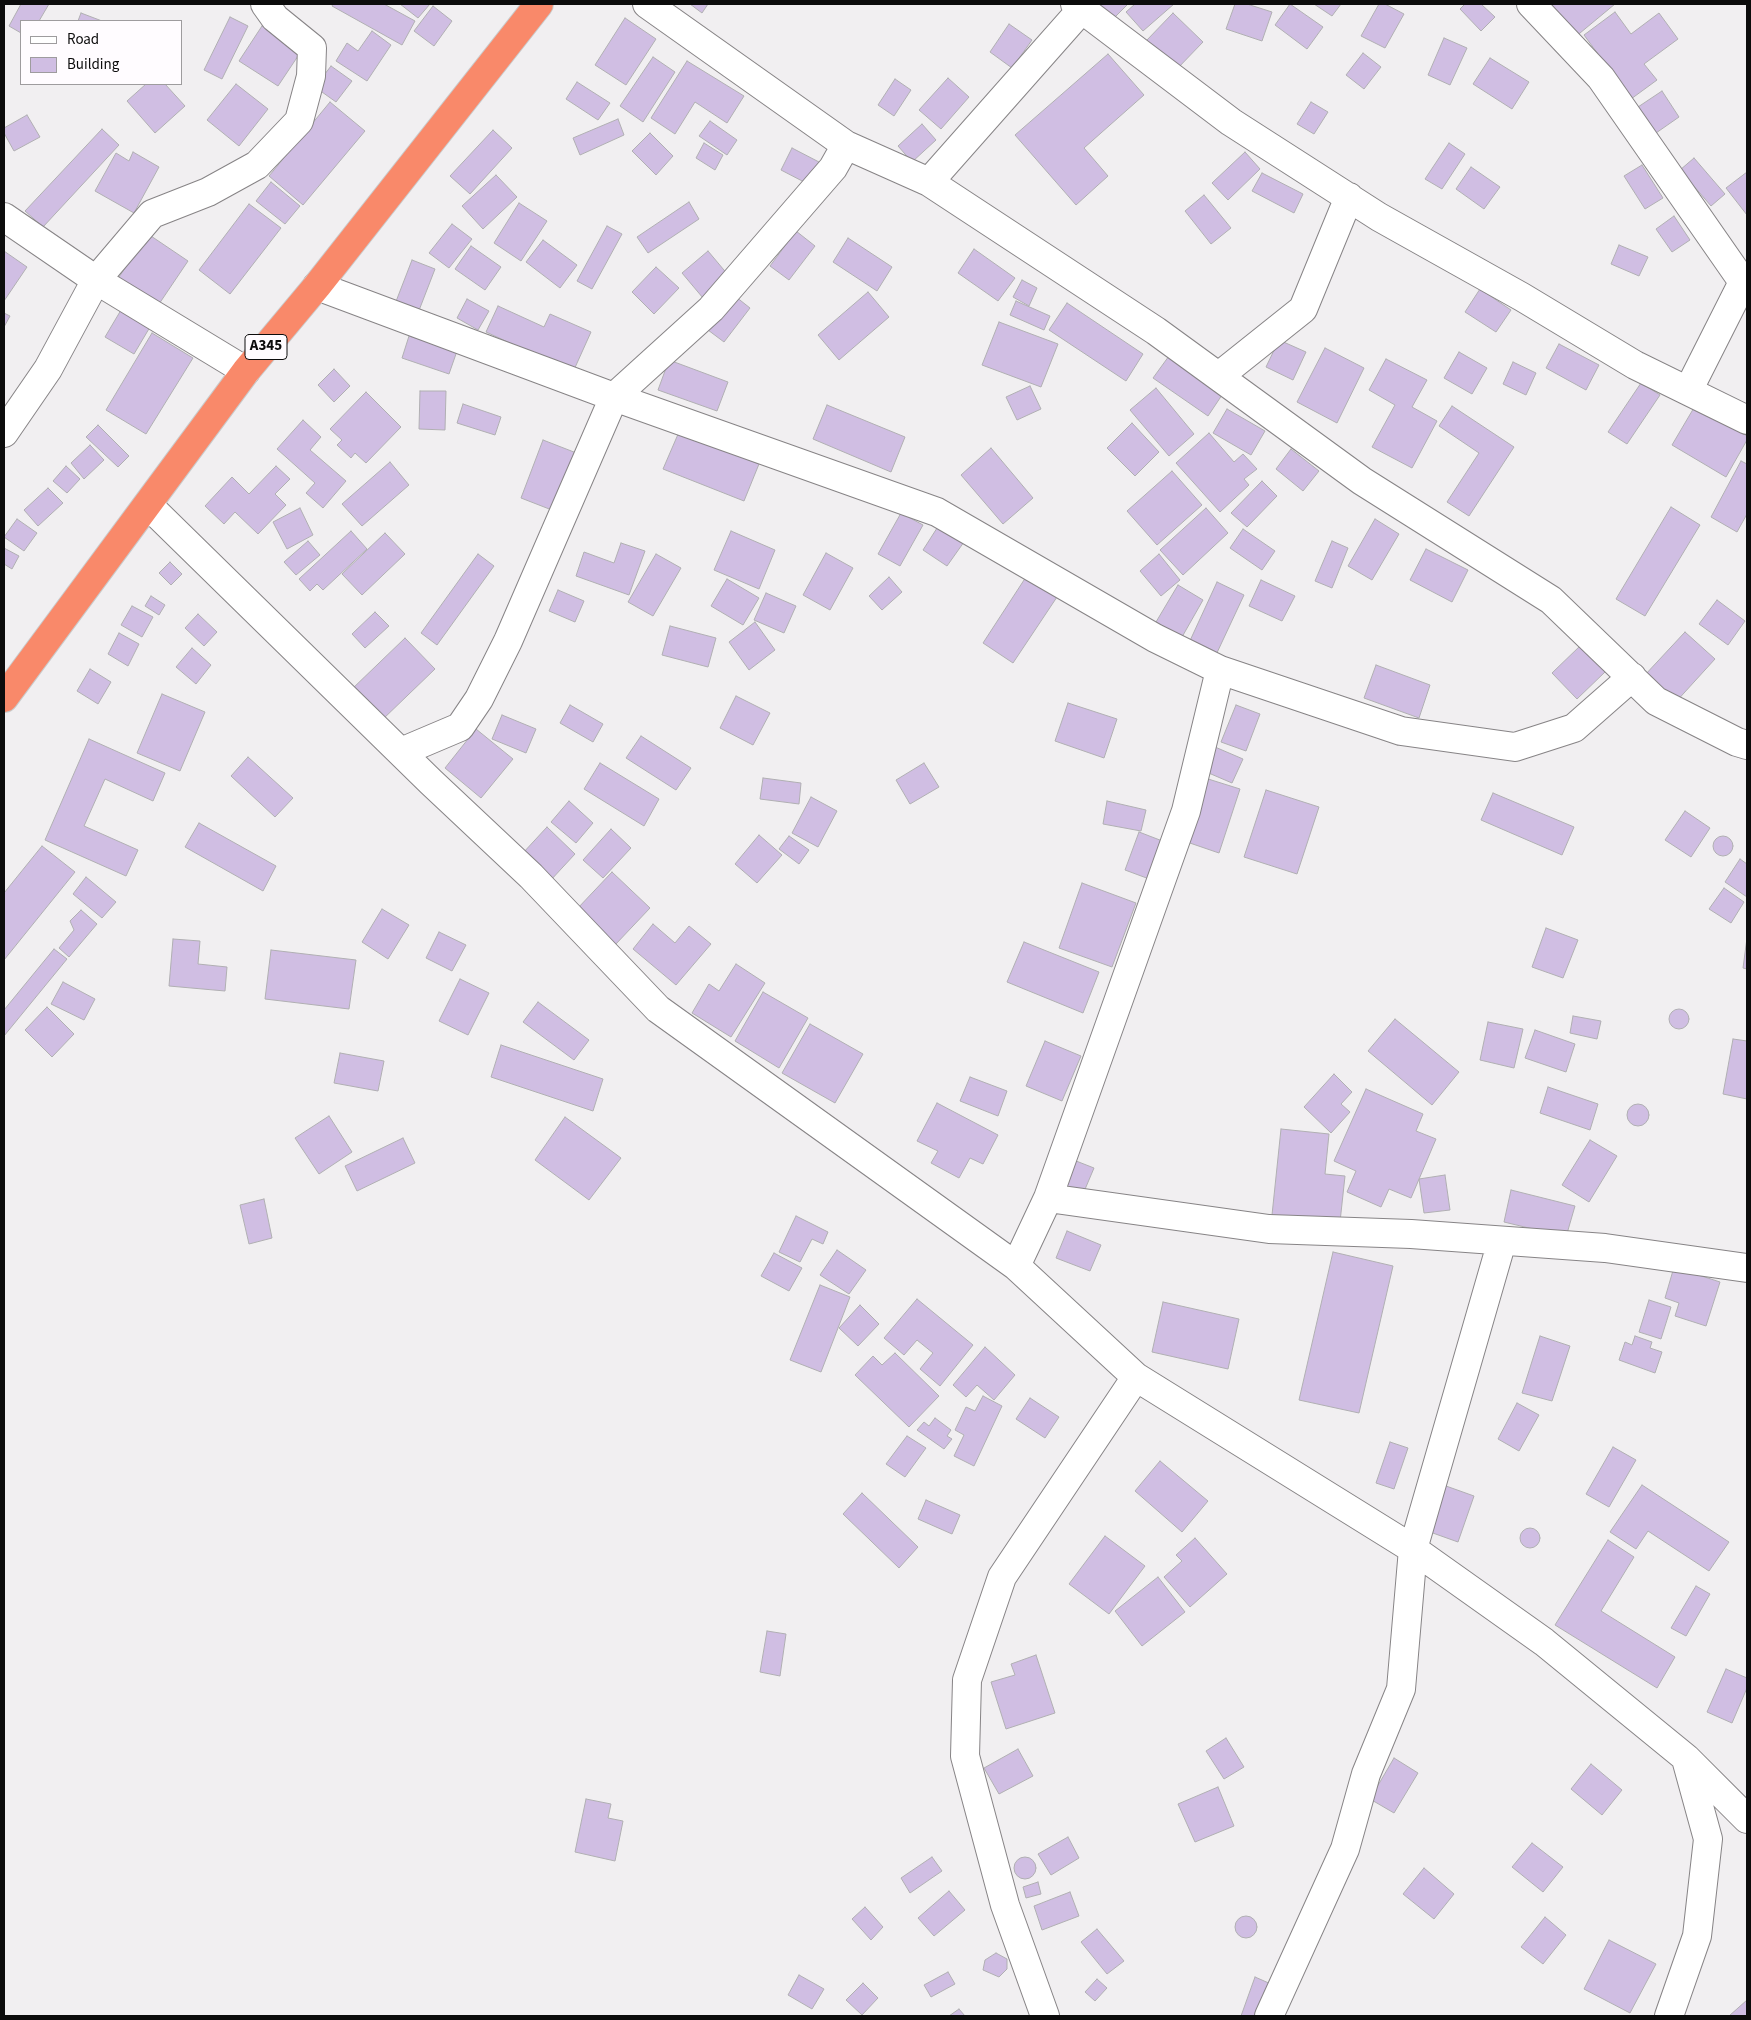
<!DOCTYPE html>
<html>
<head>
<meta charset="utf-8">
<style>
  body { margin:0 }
  #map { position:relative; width:1751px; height:2020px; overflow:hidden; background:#f1eff1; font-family:"Source Sans 3",sans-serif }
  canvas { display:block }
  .frame { position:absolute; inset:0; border:5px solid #0c0c0c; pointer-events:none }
  .legend { position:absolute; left:20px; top:20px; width:162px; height:65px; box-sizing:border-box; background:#fffcff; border:1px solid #9e9c9e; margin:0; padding:6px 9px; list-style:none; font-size:15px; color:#0c0c0c }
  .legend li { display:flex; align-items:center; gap:10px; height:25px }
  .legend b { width:25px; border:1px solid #9e9c9e }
</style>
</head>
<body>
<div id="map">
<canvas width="1751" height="2020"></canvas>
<div class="frame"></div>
<ul class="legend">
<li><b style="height:6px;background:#fff"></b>Road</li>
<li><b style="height:14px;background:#d0bee3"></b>Building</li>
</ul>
</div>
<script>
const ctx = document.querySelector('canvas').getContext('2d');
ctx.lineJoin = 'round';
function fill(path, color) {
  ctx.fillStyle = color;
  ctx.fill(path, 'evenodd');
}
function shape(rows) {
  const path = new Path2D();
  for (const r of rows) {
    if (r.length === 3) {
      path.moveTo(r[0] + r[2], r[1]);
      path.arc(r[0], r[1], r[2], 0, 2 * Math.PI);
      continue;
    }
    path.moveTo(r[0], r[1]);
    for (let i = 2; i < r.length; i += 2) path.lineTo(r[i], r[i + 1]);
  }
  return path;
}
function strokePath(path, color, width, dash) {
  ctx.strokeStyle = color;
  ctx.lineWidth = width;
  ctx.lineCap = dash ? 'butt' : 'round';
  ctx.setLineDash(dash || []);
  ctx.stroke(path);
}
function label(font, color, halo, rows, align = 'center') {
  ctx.font = font + ' "Source Sans 3",sans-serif';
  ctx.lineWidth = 5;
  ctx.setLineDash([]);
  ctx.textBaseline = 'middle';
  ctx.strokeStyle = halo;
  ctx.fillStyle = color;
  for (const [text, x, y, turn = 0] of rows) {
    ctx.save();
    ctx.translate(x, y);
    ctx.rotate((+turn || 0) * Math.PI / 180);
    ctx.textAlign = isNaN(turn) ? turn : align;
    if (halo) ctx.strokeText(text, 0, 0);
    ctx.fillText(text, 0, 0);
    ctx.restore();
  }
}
const building = shape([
  [21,4,49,4,39,21,21,21,21,33,9,26,21,4],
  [333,4,384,4,415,21,402,45,332,6,333,4],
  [400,4,430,4,418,18,400,4],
  [690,4,708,4,702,13,690,4],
  [1096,4,1128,4,1113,19,1096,4],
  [1135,4,1174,4,1143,31,1126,12,1135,4],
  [1235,4,1247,4,1272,12,1262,41,1226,29,1235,4],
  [1290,4,1323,27,1307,49,1275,25,1290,4],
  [1314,4,1341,4,1332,16,1314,4],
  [1379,4,1385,4,1404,14,1385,48,1361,36,1379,4],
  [1465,4,1481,4,1495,17,1481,31,1460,9,1465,4],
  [1553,4,1615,4,1574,38,1549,8,1553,4],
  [433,6,452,21,434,46,414,31,433,6],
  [1615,12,1631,34,1659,13,1678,39,1644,64,1657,80,1631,99,1584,35,1615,12],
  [81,13,102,21,78,21,81,13],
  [1173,13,1203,42,1176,70,1146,41,1173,13],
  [230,17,248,26,222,79,204,70,230,17],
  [625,18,656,39,626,85,595,65,625,18],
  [1009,24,1032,40,1012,68,990,52,1009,24],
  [262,26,300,53,278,86,239,61,262,26],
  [372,31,391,45,367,81,336,61,347,43,358,51,372,31],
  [1444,38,1467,48,1450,85,1428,75,1444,38],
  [1363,53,1381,67,1364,89,1346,75,1363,53],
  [1108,54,1144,95,1084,148,1108,176,1076,205,1015,135,1108,54],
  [653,57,675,72,643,122,620,106,653,57],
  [1490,58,1529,82,1512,109,1473,84,1490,58],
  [687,61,744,96,727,123,695,102,675,134,651,118,687,61],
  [331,66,352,81,336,102,315,87,331,66],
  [948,78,969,97,941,129,919,110,948,78],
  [895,79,911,90,894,116,878,105,895,79],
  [577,82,610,103,598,120,566,99,577,82],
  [146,84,165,84,185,106,155,133,127,101,146,84],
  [236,84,268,109,239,146,207,120,236,84],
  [1662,91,1679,117,1656,133,1638,107,1662,91],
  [330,102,365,131,303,205,269,176,330,102],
  [1311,102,1328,112,1314,134,1297,124,1311,102],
  [27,115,40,137,14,151,4,133,4,128,27,115],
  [618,119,624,135,580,155,573,138,618,119],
  [710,121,737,140,727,155,699,136,710,121],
  [922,124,936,140,912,162,898,146,922,124],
  [102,129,119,145,43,227,25,211,102,129],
  [493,130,512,148,470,194,450,176,493,130],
  [650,133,673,156,656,175,632,151,650,133],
  [704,143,723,155,715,170,696,158,704,143],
  [1449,143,1465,154,1442,189,1425,179,1449,143],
  [792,148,819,162,808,184,781,170,792,148],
  [133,152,159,167,134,213,95,191,116,153,129,161,133,152],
  [1245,152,1260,169,1228,200,1212,183,1245,152],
  [1694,158,1725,194,1711,206,1680,170,1694,158],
  [1642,165,1663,198,1645,209,1624,176,1642,165],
  [1471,167,1500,187,1484,209,1456,189,1471,167],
  [1747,172,1747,215,1726,188,1747,172],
  [1262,173,1303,194,1294,213,1252,191,1262,173],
  [496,175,517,197,483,229,462,206,496,175],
  [271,182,300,206,285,224,256,201,271,182],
  [1204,195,1231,228,1211,244,1185,211,1204,195],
  [689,202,699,219,648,253,637,237,689,202],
  [519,203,547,221,521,261,494,243,519,203],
  [249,204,281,228,230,294,199,270,249,204],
  [1674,216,1690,240,1672,252,1656,229,1674,216],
  [452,224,472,239,449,268,429,253,452,224],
  [607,226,622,234,592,289,577,281,607,226],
  [796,231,815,246,789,280,770,266,796,231],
  [148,234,188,261,157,307,117,280,148,234],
  [848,238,892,267,877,291,833,262,848,238],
  [543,240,577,265,560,288,526,262,543,240],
  [1619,245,1648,257,1639,276,1611,264,1619,245],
  [471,246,501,267,485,290,455,269,471,246],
  [974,249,1015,278,998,301,958,273,974,249],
  [4,251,27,267,4,301,4,251],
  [708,251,729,276,703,298,682,273,708,251],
  [412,260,435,269,418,313,395,304,412,260],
  [656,267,679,288,654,314,632,292,656,267],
  [1022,280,1037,288,1029,306,1013,297,1022,280],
  [1480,289,1511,310,1496,332,1465,312,1480,289],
  [868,292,889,317,839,360,818,335,868,292],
  [731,293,750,308,724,342,704,327,731,293],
  [467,299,489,311,478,330,457,318,467,299],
  [1016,301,1050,316,1044,330,1010,315,1016,301],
  [1067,303,1143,354,1126,381,1049,330,1067,303],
  [124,305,153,322,134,354,105,337,124,305],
  [498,306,544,327,550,314,591,332,573,372,486,332,498,306],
  [4,313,10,316,4,327,4,313],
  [999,322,1058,344,1041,387,982,365,999,322],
  [152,333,193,358,146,434,106,410,152,333],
  [409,336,457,351,449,374,402,358,409,336],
  [1279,340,1306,352,1293,380,1266,367,1279,340],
  [1559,344,1599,365,1586,390,1546,368,1559,344],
  [1325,348,1364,368,1337,423,1297,402,1325,348],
  [1459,352,1487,368,1472,394,1444,378,1459,352],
  [1169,356,1222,395,1208,416,1153,378,1169,356],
  [1386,359,1427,380,1412,407,1437,421,1412,468,1372,447,1395,405,1369,390,1386,359],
  [669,360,728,382,717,411,658,390,669,360],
  [1513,362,1536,373,1526,395,1503,384,1513,362],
  [334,369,350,386,334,402,318,385,334,369],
  [1641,383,1660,395,1627,444,1608,432,1641,383],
  [1030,386,1041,409,1017,420,1006,397,1030,386],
  [1156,388,1194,434,1169,456,1130,410,1156,388],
  [420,391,446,391,445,430,419,429,420,391],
  [366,392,401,427,366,463,355,453,351,458,337,445,342,440,330,429,366,392],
  [463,404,501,417,495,435,457,423,463,404],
  [827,405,905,437,891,472,813,439,827,405],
  [1452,406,1514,447,1469,516,1447,502,1479,453,1439,426,1452,406],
  [1695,406,1747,436,1747,440,1726,477,1672,445,1695,406],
  [1227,409,1265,431,1251,455,1213,433,1227,409],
  [303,420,321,437,310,450,346,481,323,508,306,493,315,483,277,449,303,420],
  [1132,423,1159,452,1135,476,1107,448,1132,423],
  [98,425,129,456,118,467,86,437,98,425],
  [679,432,759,464,744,501,663,469,679,432],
  [1209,433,1234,462,1243,454,1257,469,1244,479,1249,485,1220,512,1176,463,1209,433],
  [543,440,579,454,557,512,521,498,543,440],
  [90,445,104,460,84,479,71,463,90,445],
  [991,448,1033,498,1003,524,961,475,991,448],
  [1291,449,1319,471,1303,491,1276,469,1291,449],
  [1741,461,1747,464,1747,514,1737,532,1711,517,1741,461],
  [390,462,409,485,362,526,342,504,390,462],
  [66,466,80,479,67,493,53,481,66,466],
  [276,466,290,479,275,494,286,505,258,534,235,512,224,524,205,506,232,477,249,494,276,466],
  [1172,471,1202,505,1157,545,1127,511,1172,471],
  [1262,481,1277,496,1247,527,1231,513,1262,481],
  [48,488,63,503,38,526,24,510,48,488],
  [1671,507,1700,525,1645,616,1616,599,1671,507],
  [300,508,313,535,287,549,273,522,300,508],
  [1206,508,1228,533,1183,575,1160,550,1206,508],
  [901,513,923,525,900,566,878,554,901,513],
  [17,519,37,533,24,551,4,537,17,519],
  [1375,519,1399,534,1372,580,1348,566,1375,519],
  [939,525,964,542,947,566,923,550,939,525],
  [1243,529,1275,551,1262,570,1230,548,1243,529],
  [351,531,367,549,323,590,317,584,310,591,299,579,351,531],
  [731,531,775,550,759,589,714,570,731,531],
  [385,533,405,554,362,595,342,574,385,533],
  [308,541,320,555,296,575,284,562,308,541],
  [1332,541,1348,548,1332,588,1315,581,1332,541],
  [621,543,645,551,629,595,576,576,584,552,614,563,621,543],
  [4,548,19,556,12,569,4,564,4,548],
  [1426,549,1468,570,1452,602,1410,580,1426,549],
  [826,553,853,568,830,610,803,595,826,553],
  [478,554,494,566,437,645,421,633,478,554],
  [656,554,681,568,653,616,628,602,656,554],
  [1159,554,1180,580,1161,596,1140,571,1159,554],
  [170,562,182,574,171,585,159,573,170,562],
  [889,577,902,592,882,610,869,596,889,577],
  [1026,577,1057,597,1013,663,983,643,1026,577],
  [727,579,759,598,743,625,711,606,727,579],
  [1261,580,1295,596,1282,621,1249,606,1261,580],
  [1217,582,1244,595,1215,657,1188,645,1217,582],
  [1178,585,1203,600,1182,637,1156,622,1178,585],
  [558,590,584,601,575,622,549,611,558,590],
  [766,593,796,606,784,633,754,620,766,593],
  [151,596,165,605,159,615,145,606,151,596],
  [1717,600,1745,621,1728,645,1699,624,1717,600],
  [132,606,153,617,142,637,121,625,132,606],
  [375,612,389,626,365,648,352,634,375,612],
  [198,614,217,632,204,646,185,628,198,614],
  [755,622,775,650,749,670,729,642,755,622],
  [670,626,716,638,708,667,662,655,670,626],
  [1685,632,1715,659,1674,704,1644,676,1685,632],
  [119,633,139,644,128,666,108,654,119,633],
  [405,638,435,669,381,721,351,690,405,638],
  [1580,646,1605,672,1577,699,1552,673,1580,646],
  [192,648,211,665,196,684,176,667,192,648],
  [1376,665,1430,685,1419,718,1364,698,1376,665],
  [90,669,111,682,98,704,77,691,90,669],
  [162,694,205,712,180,771,137,753,162,694],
  [736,696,770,713,753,745,720,728,736,696],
  [1068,703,1117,719,1104,758,1055,741,1068,703],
  [570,705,603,724,593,742,560,723,570,705],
  [1236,705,1260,714,1246,751,1221,742,1236,705],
  [502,715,536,729,526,753,492,739,502,715],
  [476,729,513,759,481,798,445,768,476,729],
  [641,736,691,768,676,790,626,758,641,736],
  [89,739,165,773,153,801,105,779,84,826,138,850,126,876,45,840,89,739],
  [1215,747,1243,759,1232,783,1204,771,1215,747],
  [248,757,293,798,275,817,231,776,248,757],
  [600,763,659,799,644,826,584,789,600,763],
  [924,763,939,787,910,804,896,780,924,763],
  [763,778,801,783,799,804,760,799,763,778],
  [1205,778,1240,789,1219,853,1184,841,1205,778],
  [1266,790,1319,807,1297,874,1244,857,1266,790],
  [1493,793,1574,827,1562,855,1481,820,1493,793],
  [811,797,837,811,818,847,792,833,811,797],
  [569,801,593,823,576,843,551,822,569,801],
  [1107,801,1146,810,1141,831,1103,824,1107,801],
  [1685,811,1710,828,1691,857,1665,840,1685,811],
  [199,823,276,866,263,891,185,847,199,823],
  [547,827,575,854,550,881,522,854,547,827],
  [611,829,631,848,603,878,583,860,611,829],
  [1139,832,1165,842,1152,880,1125,870,1139,832],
  [759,835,782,855,757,883,735,864,759,835],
  [1723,846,10],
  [789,836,809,850,799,864,779,849,789,836],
  [42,846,75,872,4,960,4,893,42,846],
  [1740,859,1747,864,1747,897,1725,882,1740,859],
  [612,872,650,908,615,945,577,909,612,872],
  [86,877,116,902,102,918,73,894,86,877],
  [1082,883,1136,903,1112,967,1059,948,1082,883],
  [1724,888,1744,902,1731,923,1709,909,1724,888],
  [382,909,409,925,388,959,362,942,382,909],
  [81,910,97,924,69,957,59,948,74,930,70,921,81,910],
  [653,924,675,943,689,926,711,944,676,985,633,949,653,924],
  [1546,928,1578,940,1563,978,1532,967,1546,928],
  [439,932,466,945,452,971,426,958,439,932],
  [1747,938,1747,969,1743,968,1747,938],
  [173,939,200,941,198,964,227,967,225,991,169,986,173,939],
  [1024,942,1099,972,1083,1013,1007,982,1024,942],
  [54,949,67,959,4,1036,4,1010,54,949],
  [271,950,356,960,349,1009,265,999,271,950],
  [736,964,765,983,731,1037,692,1013,709,984,719,991,736,964],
  [460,979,489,993,468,1035,439,1021,460,979],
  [63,982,95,999,84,1020,51,1004,63,982],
  [763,992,808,1018,779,1068,735,1041,763,992],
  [538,1002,589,1040,574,1060,523,1022,538,1002],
  [47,1007,74,1034,52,1057,25,1030,47,1007],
  [1679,1019,10],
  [1573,1016,1601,1021,1597,1039,1570,1033,1573,1016],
  [1395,1019,1459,1072,1432,1105,1368,1051,1395,1019],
  [1488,1022,1523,1029,1514,1068,1480,1060,1488,1022],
  [810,1024,863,1054,835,1103,782,1073,810,1024],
  [1535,1030,1575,1044,1566,1072,1525,1058,1535,1030],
  [1733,1039,1747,1041,1747,1099,1723,1094,1733,1039],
  [1045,1041,1081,1056,1062,1101,1026,1086,1045,1041],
  [501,1045,603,1079,593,1111,491,1077,501,1045],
  [340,1053,384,1061,378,1091,334,1083,340,1053],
  [1334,1074,1352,1092,1341,1104,1350,1112,1331,1133,1304,1107,1334,1074],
  [970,1077,1007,1091,998,1116,960,1101,970,1077],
  [1548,1087,1598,1104,1590,1130,1540,1113,1548,1087],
  [1366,1089,1423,1114,1416,1131,1436,1139,1411,1198,1389,1189,1381,1207,1347,1192,1356,1171,1334,1161,1366,1089],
  [937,1103,998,1135,983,1164,970,1158,959,1178,931,1163,938,1151,917,1141,937,1103],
  [1638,1115,11],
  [329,1116,352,1152,319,1174,295,1138,329,1116],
  [565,1117,621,1158,589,1200,535,1160,565,1117],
  [1281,1129,1329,1134,1325,1174,1345,1176,1340,1222,1272,1215,1281,1129],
  [403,1138,415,1163,357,1191,345,1166,403,1138],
  [1590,1140,1617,1156,1589,1202,1562,1185,1590,1140],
  [1071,1159,1094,1168,1083,1194,1060,1185,1071,1159],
  [1445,1175,1450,1210,1424,1213,1419,1179,1445,1175],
  [1511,1190,1575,1206,1566,1237,1504,1222,1511,1190],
  [264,1199,272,1238,249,1244,240,1205,264,1199],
  [796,1216,828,1232,823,1244,812,1239,800,1262,779,1252,796,1216],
  [1067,1231,1101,1245,1090,1271,1056,1258,1067,1231],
  [837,1250,866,1270,849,1294,820,1275,837,1250],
  [1333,1252,1393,1266,1359,1413,1299,1400,1333,1252],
  [774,1253,802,1268,789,1291,761,1276,774,1253],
  [1674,1267,1720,1282,1706,1326,1675,1316,1679,1303,1665,1298,1674,1267],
  [820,1285,850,1297,821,1372,790,1360,820,1285],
  [917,1299,973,1345,940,1386,920,1369,933,1353,917,1340,904,1355,884,1338,917,1299],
  [1649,1300,1671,1307,1661,1339,1639,1332,1649,1300],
  [1163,1302,1239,1319,1228,1369,1152,1352,1163,1302],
  [860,1305,879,1324,858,1346,839,1328,860,1305],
  [1540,1336,1570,1346,1552,1401,1522,1393,1540,1336],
  [1635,1336,1652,1342,1650,1348,1662,1352,1655,1373,1619,1360,1625,1342,1632,1345,1635,1336],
  [985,1347,1015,1375,994,1400,977,1385,966,1397,953,1385,985,1347],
  [895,1353,939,1396,909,1427,855,1375,873,1356,882,1365,895,1353],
  [983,1396,1002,1406,974,1466,954,1456,964,1435,955,1430,966,1407,975,1411,983,1396],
  [1030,1398,1059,1417,1045,1438,1016,1419,1030,1398],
  [1517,1403,1539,1415,1519,1451,1498,1439,1517,1403],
  [935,1418,951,1430,947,1436,952,1439,944,1449,917,1430,924,1422,929,1426,935,1418],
  [907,1436,926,1448,905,1477,886,1464,907,1436],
  [1390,1442,1408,1448,1394,1489,1376,1483,1390,1442],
  [1613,1447,1636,1460,1609,1507,1586,1494,1613,1447],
  [1160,1461,1208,1501,1182,1532,1135,1491,1160,1461],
  [1642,1485,1729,1542,1709,1571,1648,1531,1636,1549,1610,1532,1642,1485],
  [1446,1486,1474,1496,1458,1542,1430,1532,1446,1486],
  [862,1493,918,1547,899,1568,843,1514,862,1493],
  [926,1500,960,1515,952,1534,918,1519,926,1500],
  [1530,1538,10],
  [1105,1536,1145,1566,1109,1614,1069,1584,1105,1536],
  [1195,1538,1227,1574,1190,1607,1164,1577,1182,1561,1176,1555,1195,1538],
  [1608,1540,1634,1557,1601,1611,1675,1657,1657,1688,1555,1625,1608,1540],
  [1158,1577,1185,1612,1142,1646,1115,1611,1158,1577],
  [1696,1586,1710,1594,1686,1636,1671,1628,1696,1586],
  [767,1631,786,1634,780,1676,760,1672,767,1631],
  [1036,1655,1055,1713,1006,1729,991,1682,1015,1675,1011,1664,1036,1655],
  [1726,1669,1747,1678,1747,1688,1732,1723,1707,1712,1726,1669],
  [1226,1738,1244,1767,1224,1779,1206,1751,1226,1738],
  [1018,1749,1033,1776,999,1794,984,1768,1018,1749],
  [1394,1758,1418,1773,1394,1813,1370,1799,1394,1758],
  [1591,1764,1622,1790,1602,1815,1571,1789,1591,1764],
  [1218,1787,1234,1826,1195,1842,1178,1804,1218,1787],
  [586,1799,611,1804,608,1818,623,1821,615,1861,575,1852,586,1799],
  [1068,1837,1079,1858,1051,1875,1038,1854,1068,1837],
  [1532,1843,1563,1867,1543,1892,1512,1867,1532,1843],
  [1025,1868,11],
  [932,1857,942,1871,910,1893,901,1878,932,1857],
  [1424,1868,1454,1894,1434,1919,1403,1894,1424,1868],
  [1038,1882,1041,1894,1026,1898,1023,1887,1038,1882],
  [949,1891,965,1910,934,1936,918,1918,949,1891],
  [1070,1892,1079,1916,1042,1930,1034,1906,1070,1892],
  [865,1907,883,1927,871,1940,852,1919,865,1907],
  [1246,1927,11],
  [1545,1917,1566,1935,1543,1964,1521,1947,1545,1917],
  [1097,1929,1124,1961,1107,1974,1081,1942,1097,1929],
  [1609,1940,1656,1964,1630,2013,1584,1989,1609,1940],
  [996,1953,1007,1959,1007,1969,999,1977,983,1970,985,1960,996,1953],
  [948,1972,955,1984,931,1997,924,1985,948,1972],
  [799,1975,824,1989,812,2009,788,1995,799,1975],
  [1255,1977,1271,1984,1258,2016,1241,2016,1255,1977],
  [1097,1979,1107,1988,1095,2001,1085,1992,1097,1979],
  [863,1983,878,1998,862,2015,846,2000,863,1983],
  [1747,2000,1747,2016,1729,2016,1747,2000],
  [959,2009,965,2016,949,2016,959,2009]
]);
fill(building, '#d0bee3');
strokePath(building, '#b0afb2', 1);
const minor = shape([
  [647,4,846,145,929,182,1156,331,1362,481,1551,600,1656,701,1737,742,1747,745],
  [1075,4,1231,122,1379,217,1522,297,1635,365,1747,420],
  [1531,4,1601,78,1743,282,1689,389],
  [929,182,1082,9],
  [4,217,96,280,246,371],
  [317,286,614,397,937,512,1155,638,1220,670,1401,731,1515,747,1574,728,1632,677],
  [1219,376,1303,309,1349,197],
  [4,433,48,369,96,280,152,214,208,192,257,165,299,121,311,76,312,48,275,18,265,4],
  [148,505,431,782,531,876,658,1009,1016,1266,1136,1377,1413,1549,1544,1642,1686,1758,1747,1819],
  [401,752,460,727,479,699,508,641,614,397,711,309,833,168,846,145],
  [1048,1198,1269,1229,1411,1234,1605,1248,1747,1268],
  [1016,1266,1048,1198,1186,811,1220,670],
  [1045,2016,1005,1905,965,1756,967,1680,1002,1577,1136,1377],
  [1269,2016,1345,1849,1366,1774,1401,1689,1413,1549,1502,1241],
  [1669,2016,1697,1936,1708,1839,1686,1759]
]);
const highway = shape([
  [4,698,246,371,317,286,539,4]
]);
strokePath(minor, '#878486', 30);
strokePath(highway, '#cacaca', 30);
strokePath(minor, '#fff', 28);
strokePath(highway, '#f9896a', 28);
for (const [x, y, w] of [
  [266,347,42]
]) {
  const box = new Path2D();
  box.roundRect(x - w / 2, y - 12.5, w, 25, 4);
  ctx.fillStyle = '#fffcff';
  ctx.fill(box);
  strokePath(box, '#0c0c0c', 1);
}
label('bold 15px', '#0c0c0c', null, [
  ["A345",266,347]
]);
</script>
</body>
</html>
